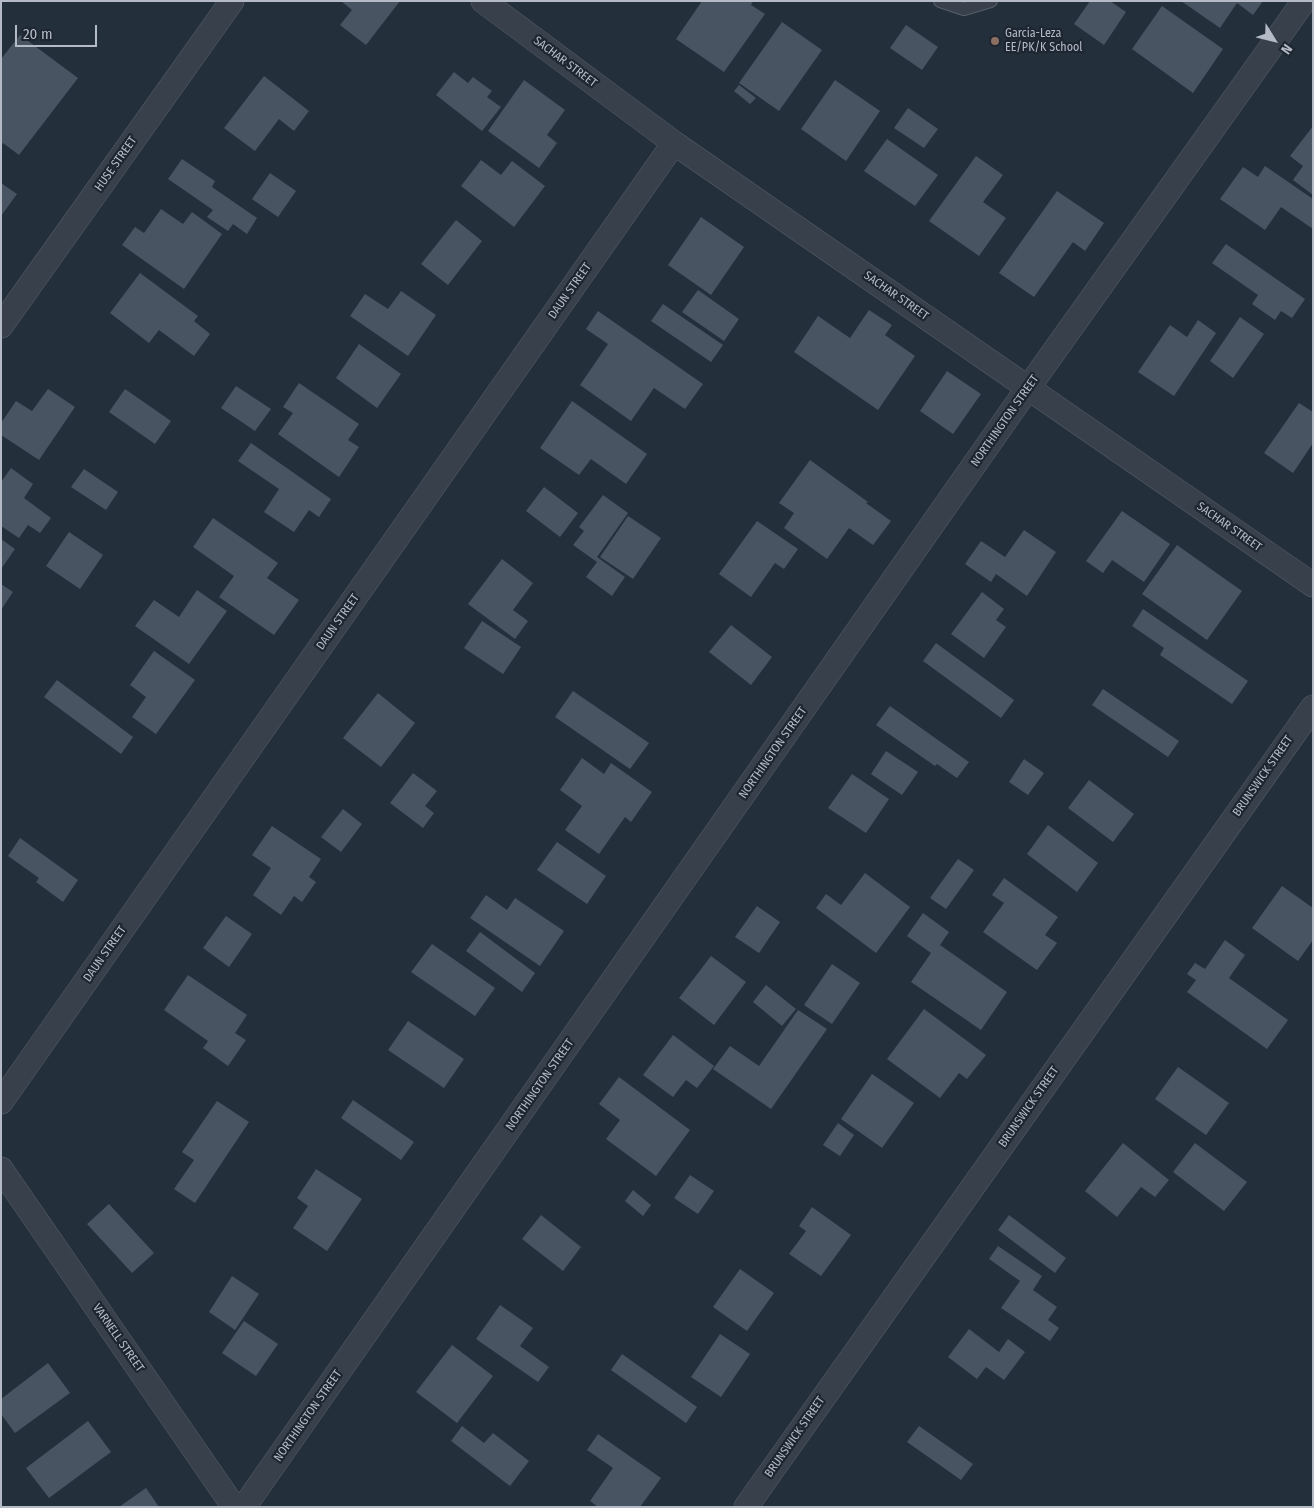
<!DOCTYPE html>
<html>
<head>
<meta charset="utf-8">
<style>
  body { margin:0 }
  #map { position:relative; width:1314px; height:1508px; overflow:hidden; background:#242f3c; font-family:"Fira Sans Condensed",sans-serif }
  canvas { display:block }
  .frame { position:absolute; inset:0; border:2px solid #b4bbc7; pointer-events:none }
  .north { position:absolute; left:1249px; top:15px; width:50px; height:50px; -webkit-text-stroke:4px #1d2631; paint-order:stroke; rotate:126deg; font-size:14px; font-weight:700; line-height:20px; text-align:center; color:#b4bbc7 }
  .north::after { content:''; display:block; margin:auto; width:18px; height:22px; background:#b4bbc7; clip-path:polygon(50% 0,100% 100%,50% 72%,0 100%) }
  .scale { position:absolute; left:15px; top:25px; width:82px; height:22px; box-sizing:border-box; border:2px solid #b4bbc7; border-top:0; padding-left:6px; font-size:15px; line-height:18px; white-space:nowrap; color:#b4bbc7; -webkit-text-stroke:4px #1d2631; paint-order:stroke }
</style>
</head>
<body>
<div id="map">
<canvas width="1314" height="1508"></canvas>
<div class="frame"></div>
<div class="north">N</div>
<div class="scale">20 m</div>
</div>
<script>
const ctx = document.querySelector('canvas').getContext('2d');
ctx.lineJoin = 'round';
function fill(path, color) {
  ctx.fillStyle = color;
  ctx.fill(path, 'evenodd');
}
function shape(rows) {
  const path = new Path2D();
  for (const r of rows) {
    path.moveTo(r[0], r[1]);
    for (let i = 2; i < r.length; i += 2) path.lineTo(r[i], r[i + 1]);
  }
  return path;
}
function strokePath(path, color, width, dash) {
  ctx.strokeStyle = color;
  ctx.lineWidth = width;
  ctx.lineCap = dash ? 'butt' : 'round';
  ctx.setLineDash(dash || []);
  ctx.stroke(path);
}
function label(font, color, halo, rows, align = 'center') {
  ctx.font = font + ' "Fira Sans Condensed",sans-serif';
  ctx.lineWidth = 4.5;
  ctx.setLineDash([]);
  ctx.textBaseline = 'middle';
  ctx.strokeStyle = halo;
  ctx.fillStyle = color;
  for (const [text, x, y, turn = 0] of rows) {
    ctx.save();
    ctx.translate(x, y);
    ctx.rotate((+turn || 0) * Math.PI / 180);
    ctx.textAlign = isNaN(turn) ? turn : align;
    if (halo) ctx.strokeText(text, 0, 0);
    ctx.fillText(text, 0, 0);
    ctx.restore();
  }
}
fill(shape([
  [341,1,400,1,366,45,340,25,352,10],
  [702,1,753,1,751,5,765,14,724,72,676,39],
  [1090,1,1110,1,1126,12,1104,45,1074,24],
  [1181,1,1263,1,1253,15,1237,3,1220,28],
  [1162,6,1223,49,1193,93,1132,49],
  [782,22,822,50,779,111,739,83],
  [906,25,938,47,922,70,890,48],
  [20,35,78,78,19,155,3,143,1,146,1,59],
  [454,72,468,83,473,77,492,91,487,97,501,107,482,131,436,95],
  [264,76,309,111,294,131,279,119,255,151,224,128],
  [524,80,565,110,547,135,557,143,539,168,488,131],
  [835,80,880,111,846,161,801,129],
  [739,85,756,98,750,104,734,91],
  [908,108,938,129,924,148,894,128],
  [1313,126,1313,195,1293,180,1303,166,1290,156],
  [887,139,938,175,915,206,864,171],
  [976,156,1003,175,983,202,1006,218,979,256,929,221],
  [182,159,215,181,212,187,257,218,247,234,233,224,228,231,207,217,213,210,168,179],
  [481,160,501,175,512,161,545,186,514,227,461,186],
  [1265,166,1313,199,1313,229,1281,207,1265,230,1220,199,1243,167,1258,177],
  [270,173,296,191,278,217,252,199],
  [1,183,17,194,1,216],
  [1057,191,1104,223,1085,251,1073,242,1034,297,999,273],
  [161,209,183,224,192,212,222,234,184,289,122,245,135,227,144,233],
  [701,217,744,247,711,295,668,265],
  [456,220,482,241,448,285,421,264],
  [1226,244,1305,299,1292,318,1281,311,1275,320,1252,304,1258,295,1212,263],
  [140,273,198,316,194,321,210,334,194,356,159,330,149,343,110,313],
  [698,290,739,319,724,341,682,312],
  [401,291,436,315,408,356,350,316,365,294,388,309],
  [663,304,723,345,711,362,651,321],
  [869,310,892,325,885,335,915,356,878,410,794,352,818,316,850,338],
  [598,311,703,384,685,409,654,388,631,421,580,385,608,344,586,329],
  [1240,317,1264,334,1233,378,1210,361],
  [1198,320,1216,333,1174,396,1138,372,1170,325,1187,337],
  [359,344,401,374,377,408,336,378],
  [947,371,981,394,953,434,920,411],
  [299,383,359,424,348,440,359,447,339,477,278,434,293,413,283,407],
  [236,386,271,409,255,431,221,408],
  [48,389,75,407,39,460,1,435,1,423,16,401,32,411],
  [125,389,171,421,155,444,109,412],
  [572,401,647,454,626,484,591,459,579,475,540,448],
  [1299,403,1313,412,1313,443,1293,473,1264,453],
  [251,443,331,499,319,517,309,510,294,532,264,512,279,489,238,461],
  [810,460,868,502,866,503,891,521,873,545,849,528,827,559,784,528,794,513,779,503],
  [11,468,33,484,24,498,51,518,40,533,28,525,19,538,1,526,1,482],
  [84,469,118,492,106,510,71,487],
  [544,487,578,513,560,537,526,511],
  [603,495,628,513,597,557,625,577,612,596,586,577,597,562,573,545,584,531,579,527],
  [1122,511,1170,544,1144,582,1112,560,1103,573,1086,561],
  [628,516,661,538,633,579,600,557],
  [213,518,278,563,267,578,299,600,274,635,219,597,234,576,193,547],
  [757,521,798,549,784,569,775,563,751,597,719,574],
  [1024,530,1056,552,1027,596,996,574,991,582,965,564,981,541,1005,557],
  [69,532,103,555,80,589,46,566],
  [1,539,15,549,1,569],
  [1177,545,1242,591,1207,640,1142,594],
  [502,559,533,583,513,610,528,621,515,639,468,604],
  [1,584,13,592,1,610],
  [197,590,227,611,189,664,135,626,154,600,179,617],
  [982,592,1004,609,996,620,1006,627,984,658,951,634],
  [1143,609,1248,681,1232,704,1160,655,1164,648,1132,626],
  [482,621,521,647,503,674,464,648],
  [731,625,772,657,751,685,709,652],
  [936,643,1014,700,1001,718,923,661],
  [154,651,195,680,156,734,132,717,146,697,130,685],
  [57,680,133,737,121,754,44,697],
  [1103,689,1179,741,1168,757,1092,705],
  [573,691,649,743,630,769,555,717],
  [378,693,415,723,381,767,343,738],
  [890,706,969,762,957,778,937,764,935,766,876,725],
  [886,751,918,772,902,795,871,774],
  [582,758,604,774,611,763,652,792,631,822,625,817,599,854,565,830,582,806,560,790],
  [1024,759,1044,773,1028,795,1009,782],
  [413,773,437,791,425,806,434,813,423,828,390,803],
  [852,774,889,799,866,833,828,808],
  [1089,780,1134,814,1113,842,1068,808],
  [343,809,362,824,341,852,321,837],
  [1048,825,1098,863,1077,892,1027,854],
  [272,826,321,859,309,877,316,882,302,902,294,896,281,915,253,895,271,868,252,855],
  [20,838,78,880,63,902,36,882,39,878,8,856],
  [557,842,606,876,587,904,537,870],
  [958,859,974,870,946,909,930,898],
  [865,873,910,907,876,953,816,908,826,894,841,905],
  [1004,878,1058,917,1045,935,1057,943,1037,970,983,932,1004,903,992,895],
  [1282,886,1313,908,1313,940,1298,961,1252,928],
  [486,895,507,910,515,898,564,931,540,966,470,918],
  [757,906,780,922,759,953,735,937],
  [923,913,949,932,940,945,1007,992,981,1030,911,982,931,953,907,936],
  [226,916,252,934,229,967,203,948],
  [480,932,535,973,522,992,466,951],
  [1225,940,1245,955,1229,978,1288,1020,1267,1049,1187,992,1196,980,1187,974,1195,963,1205,969],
  [432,944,495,988,475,1016,411,972],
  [711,956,746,982,714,1025,679,998],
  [832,964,860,983,832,1024,804,1005],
  [188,975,247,1015,235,1033,246,1040,228,1066,203,1048,208,1041,164,1010],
  [766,985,796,1009,782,1026,753,1002],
  [924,1009,986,1055,967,1079,959,1073,940,1098,887,1059],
  [798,1010,827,1029,771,1109,713,1069,730,1046,759,1066],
  [408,1021,464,1059,444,1088,388,1050],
  [673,1035,714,1066,697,1088,686,1080,673,1097,643,1075],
  [1178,1067,1229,1103,1206,1135,1155,1099],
  [872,1074,914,1103,882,1148,841,1119],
  [619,1077,690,1130,656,1176,606,1139,620,1120,599,1104],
  [353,1100,414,1142,401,1160,341,1118],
  [217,1101,249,1122,195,1203,174,1189,194,1160,182,1152],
  [838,1123,854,1135,840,1156,823,1145],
  [1123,1143,1169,1180,1155,1197,1141,1187,1117,1217,1085,1191],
  [1195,1143,1247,1182,1224,1211,1173,1172],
  [316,1169,362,1199,327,1251,293,1228,308,1206,297,1198],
  [690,1175,714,1191,698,1214,674,1198],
  [633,1190,651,1205,643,1216,625,1201],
  [109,1204,154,1253,132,1273,87,1224],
  [812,1207,851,1235,821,1276,789,1254,806,1231,799,1226],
  [541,1215,581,1247,563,1271,522,1239],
  [1009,1215,1066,1258,1055,1273,998,1230],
  [998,1246,1042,1276,1033,1290,1057,1307,1048,1320,1059,1328,1050,1341,1001,1308,1020,1281,989,1259],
  [740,1269,774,1293,747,1331,713,1307],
  [232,1276,259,1294,235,1330,209,1312],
  [500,1305,533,1328,520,1346,549,1367,538,1382,476,1339],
  [244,1321,278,1344,256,1376,222,1353],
  [969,1329,999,1352,1008,1339,1025,1352,1004,1380,986,1367,977,1379,948,1357],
  [720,1334,750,1354,721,1397,691,1377],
  [452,1345,493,1376,457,1423,416,1392],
  [622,1354,697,1407,686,1423,611,1370],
  [48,1363,70,1393,15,1433,1,1414,1,1399],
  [88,1421,111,1452,49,1498,26,1468],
  [462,1426,484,1443,493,1433,529,1461,510,1486,451,1441],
  [919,1426,973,1464,961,1480,907,1442],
  [598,1434,661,1478,640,1507,598,1507,590,1501,613,1468,587,1450],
  [146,1488,159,1507,119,1507]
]), '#485462');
const service = shape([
  [940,1,964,9,991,1]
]);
const minor = shape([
  [483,1,674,143,1313,585],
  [1,326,232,1],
  [1,1102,674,143],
  [1,1169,234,1507],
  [244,1507,1028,388,1304,1],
  [746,1507,1313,707]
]);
strokePath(service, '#565e6a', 14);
strokePath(minor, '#565e6a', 25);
strokePath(service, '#38404c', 12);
strokePath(minor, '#38404c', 24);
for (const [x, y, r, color] of [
  [995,41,5,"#8d6e63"]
]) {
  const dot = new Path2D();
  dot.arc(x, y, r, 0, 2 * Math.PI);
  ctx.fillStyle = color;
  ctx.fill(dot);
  strokePath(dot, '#1d2631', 2);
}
label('12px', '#b4bbc7', '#1d2631', [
  ["Garcia-Leza",1005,34],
  ["EE/PK/K School",1005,48]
], 'left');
label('12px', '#b4bbc7', '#1d2631', [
  ["SACHAR STREET",565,62,37],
  ["HUSE STREET",116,164,-55],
  ["DAUN STREET",570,291,-55],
  ["SACHAR STREET",896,296,35],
  ["NORTHINGTON STREET",1005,421,-55],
  ["SACHAR STREET",1229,527,35],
  ["DAUN STREET",338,622,-55],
  ["NORTHINGTON STREET",773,753,-55],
  ["BRUNSWICK STREET",1263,776,-55],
  ["DAUN STREET",105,954,-55],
  ["NORTHINGTON STREET",540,1085,-55],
  ["BRUNSWICK STREET",1029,1107,-55],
  ["VARNELL STREET",118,1338,55],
  ["NORTHINGTON STREET",308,1416,-55],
  ["BRUNSWICK STREET",795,1437,-55]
]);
</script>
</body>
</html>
